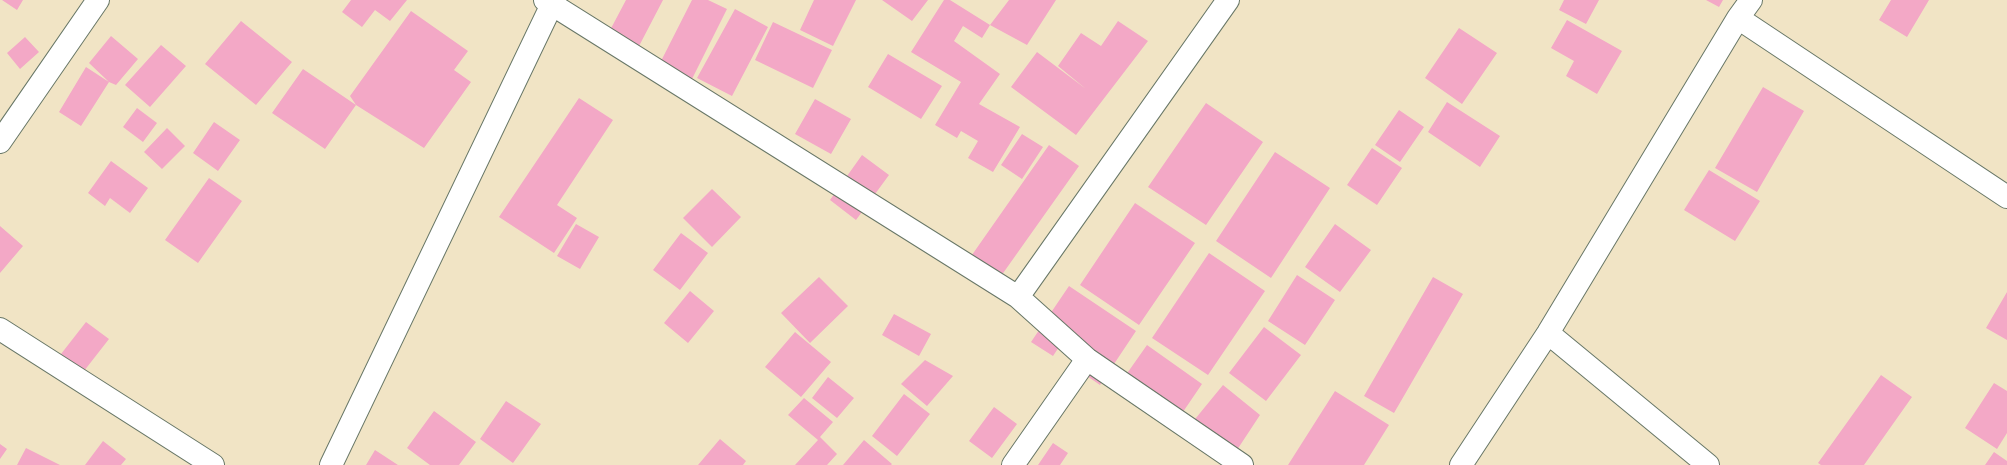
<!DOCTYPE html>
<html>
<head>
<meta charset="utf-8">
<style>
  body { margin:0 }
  canvas { display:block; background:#f1e4c5 }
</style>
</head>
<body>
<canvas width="2007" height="465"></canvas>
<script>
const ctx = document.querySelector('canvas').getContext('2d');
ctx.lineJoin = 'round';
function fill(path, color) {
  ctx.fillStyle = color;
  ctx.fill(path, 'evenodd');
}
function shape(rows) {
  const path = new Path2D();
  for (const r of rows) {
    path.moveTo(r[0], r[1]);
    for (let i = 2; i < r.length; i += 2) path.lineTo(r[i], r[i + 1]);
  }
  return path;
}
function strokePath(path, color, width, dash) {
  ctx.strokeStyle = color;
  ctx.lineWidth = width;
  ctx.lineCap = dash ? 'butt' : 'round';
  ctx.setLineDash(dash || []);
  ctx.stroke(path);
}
fill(shape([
  [2,0,23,0,17,10],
  [351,0,407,0,390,21,375,10,362,27,342,12],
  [626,0,663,0,638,48,608,34],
  [692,0,708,0,727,9,690,83,658,67],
  [814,0,856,0,833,46,800,30],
  [882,0,928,0,912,21],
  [944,0,950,0,990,25,982,38,963,26,954,41,1000,74,979,104,1020,127,993,172,968,158,978,141,961,131,957,138,935,125,961,82,911,52],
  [1009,0,1056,0,1027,45,990,25],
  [1564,0,1599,0,1586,24,1559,10],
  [1706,0,1723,0,1719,7],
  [1891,0,1929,0,1907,37,1879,20],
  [735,9,768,27,732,96,697,78],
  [411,11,468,51,454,70,471,82,424,148,356,105,325,149,272,113,303,69,356,105,350,96],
  [1567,20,1622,51,1597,94,1566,76,1574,61,1551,48],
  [241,21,292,62,256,105,205,64],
  [1118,21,1148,41,1076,135,1011,87,1037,52,1086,89,1058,66,1081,33,1101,46],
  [773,22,832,50,813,88,755,60],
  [1459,28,1497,53,1462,104,1425,78],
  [111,36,138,59,116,85,109,82,81,126,59,112,86,67,109,82,89,63],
  [25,37,39,52,20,69,7,53],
  [161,45,186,66,150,107,125,85],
  [888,54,942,86,921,119,868,87],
  [1763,87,1804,111,1757,192,1715,168],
  [579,98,613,120,557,205,577,218,554,253,499,217],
  [815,99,851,119,831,154,795,134],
  [1447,102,1500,136,1480,167,1428,132],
  [1206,103,1263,142,1206,225,1148,187],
  [137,108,157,123,143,142,123,127],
  [1399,110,1424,127,1400,162,1375,145],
  [214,122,240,140,218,171,193,153],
  [167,128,185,146,162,169,144,152],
  [1022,134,1043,147,1022,179,1001,165],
  [1049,145,1079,166,989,293,960,272],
  [1372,148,1402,168,1377,205,1347,185],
  [1275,152,1330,188,1271,278,1216,241],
  [862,155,889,175,856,220,830,200],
  [111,161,148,188,130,213,110,198,105,206,88,193],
  [1709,170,1760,201,1735,241,1684,210],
  [209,178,242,201,198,263,165,240],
  [712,189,741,217,712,247,683,218],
  [1135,203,1195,243,1139,325,1080,285],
  [576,224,599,237,580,269,557,256],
  [1335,224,1371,250,1340,292,1305,267],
  [0,226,23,246,0,273],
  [681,233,708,253,680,290,653,270],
  [1209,253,1265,291,1208,375,1152,338],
  [1297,275,1335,300,1305,345,1268,321],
  [819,277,848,306,810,343,781,313],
  [1433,277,1463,294,1394,413,1364,396],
  [1069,286,1136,331,1100,385,1087,376,1063,341,1053,356,1031,342],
  [690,291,714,311,688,343,664,323],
  [2007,292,2007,340,1986,328],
  [894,314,931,334,919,356,882,335],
  [86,322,109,339,84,371,61,354],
  [1264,327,1301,355,1266,401,1229,373],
  [795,332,831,362,801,397,765,367],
  [1147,345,1202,384,1172,428,1116,389],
  [925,360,953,376,927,406,901,384],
  [1881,375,1912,397,1864,465,1821,465,1818,463],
  [828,377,854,398,837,418,812,398],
  [1994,383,2007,391,2007,433,1997,449,1965,428],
  [1223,385,1260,415,1235,453,1191,424],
  [1335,391,1389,425,1364,465,1288,465],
  [904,394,930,414,897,456,872,436],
  [804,398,833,422,820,437,837,454,827,465,795,465,818,440,788,415],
  [506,401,541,424,513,463,480,439],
  [994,407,1017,424,992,458,969,441],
  [434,411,476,442,459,465,430,465,407,448],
  [720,439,746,461,743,465,698,465],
  [864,440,892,464,891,465,843,465],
  [103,441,126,459,121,465,85,465],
  [1053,443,1068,453,1060,465,1038,465],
  [0,444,7,449,0,459],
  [26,448,60,465,17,465],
  [375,450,398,465,366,465],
  [1994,452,2007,461,2007,465,1985,465]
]), '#f3a8c6');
const minor = shape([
  [545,0,1018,297,1087,359,1242,465],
  [1738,18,2007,197],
  [0,142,98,0],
  [1018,297,1228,0],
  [0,329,213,465],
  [1548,333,1708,465],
  [331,465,554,0],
  [1013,465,1087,359],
  [1461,465,1548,333,1738,18,1751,0]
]);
strokePath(minor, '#687767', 24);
strokePath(minor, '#fff', 22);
</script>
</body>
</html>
